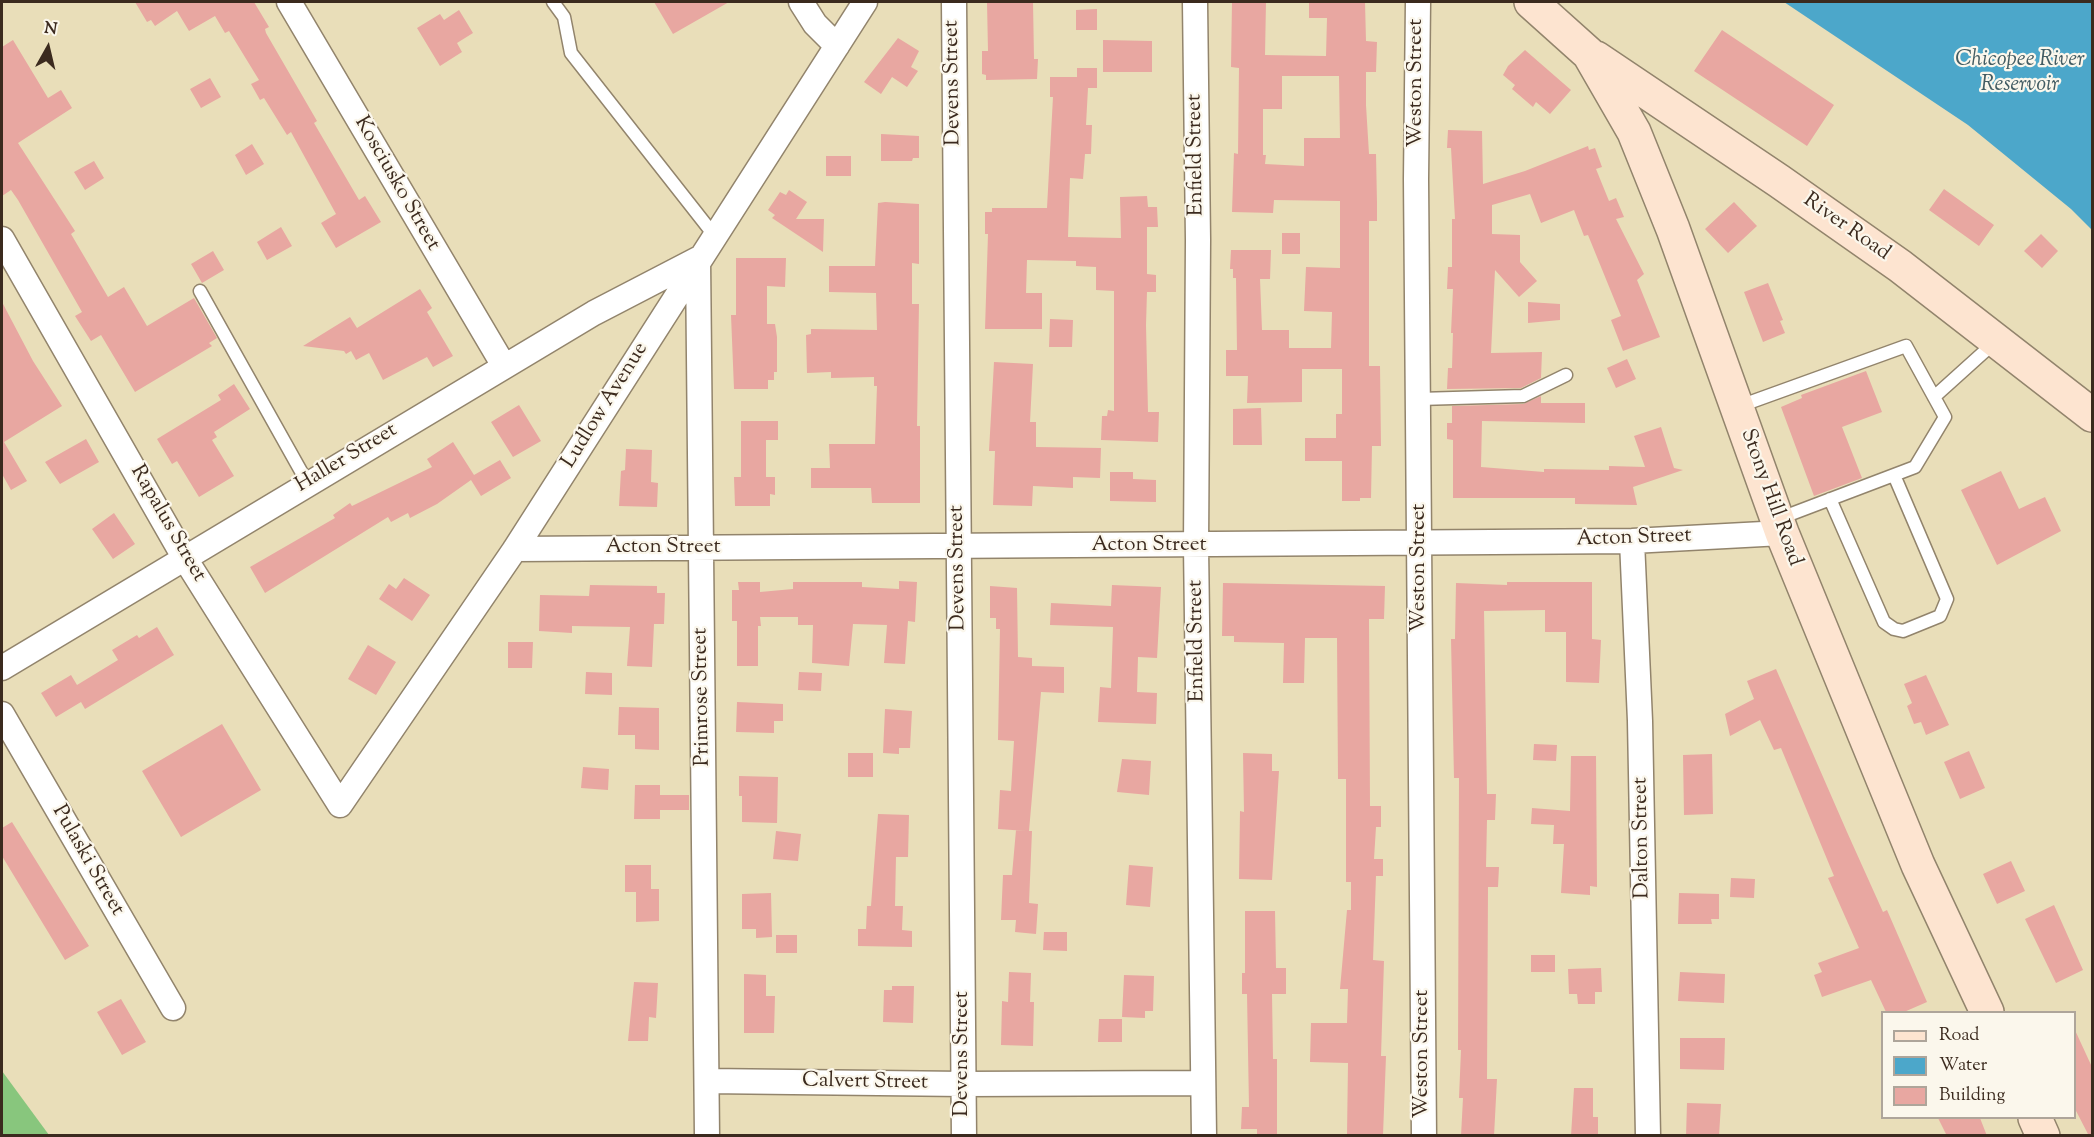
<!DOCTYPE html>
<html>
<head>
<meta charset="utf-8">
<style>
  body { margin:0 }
  #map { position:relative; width:2094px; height:1137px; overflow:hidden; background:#e9deb9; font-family:"Sorts Mill Goudy",serif }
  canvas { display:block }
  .frame { position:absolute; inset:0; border:3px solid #3b2a1e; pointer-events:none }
  .legend { position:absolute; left:1881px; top:1011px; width:195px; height:108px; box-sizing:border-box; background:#fbf7ec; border:2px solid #aea59a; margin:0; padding:8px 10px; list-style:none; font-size:18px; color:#3b2a1e }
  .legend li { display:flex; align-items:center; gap:12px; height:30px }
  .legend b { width:30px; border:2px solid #aea59a }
  .north { position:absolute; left:18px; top:18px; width:60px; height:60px; -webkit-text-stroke:4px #fbf7ec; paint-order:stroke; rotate:8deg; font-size:16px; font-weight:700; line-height:24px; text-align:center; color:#3b2a1e }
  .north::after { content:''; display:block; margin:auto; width:21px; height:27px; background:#3b2a1e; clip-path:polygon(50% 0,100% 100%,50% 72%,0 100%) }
</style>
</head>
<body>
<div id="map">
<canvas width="2094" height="1137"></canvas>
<div class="frame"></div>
<ul class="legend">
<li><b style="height:8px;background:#fde4d0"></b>Road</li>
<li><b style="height:16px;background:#4ca7ca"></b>Water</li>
<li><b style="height:16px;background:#e8a7a1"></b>Building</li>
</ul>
<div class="north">N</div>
</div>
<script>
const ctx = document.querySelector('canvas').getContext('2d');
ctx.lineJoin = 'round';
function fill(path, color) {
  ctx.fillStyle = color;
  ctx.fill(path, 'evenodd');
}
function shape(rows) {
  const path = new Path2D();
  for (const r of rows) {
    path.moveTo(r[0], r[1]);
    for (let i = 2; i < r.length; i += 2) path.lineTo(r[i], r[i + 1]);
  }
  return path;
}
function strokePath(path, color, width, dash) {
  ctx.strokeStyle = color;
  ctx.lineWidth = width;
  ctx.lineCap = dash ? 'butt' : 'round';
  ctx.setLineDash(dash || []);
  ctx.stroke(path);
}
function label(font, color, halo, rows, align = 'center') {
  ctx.font = font + ' "Sorts Mill Goudy",serif';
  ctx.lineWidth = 4.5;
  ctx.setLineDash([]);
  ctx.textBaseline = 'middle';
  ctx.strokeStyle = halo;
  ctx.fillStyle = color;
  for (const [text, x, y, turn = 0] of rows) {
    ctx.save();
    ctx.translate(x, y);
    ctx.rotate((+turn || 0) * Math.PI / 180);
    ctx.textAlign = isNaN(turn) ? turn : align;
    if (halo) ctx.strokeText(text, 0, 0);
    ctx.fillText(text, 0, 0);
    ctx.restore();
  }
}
fill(shape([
  [2,1071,49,1135,2,1135]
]), '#88c67d');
fill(shape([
  [1784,2,2092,2,2092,230,2071,209,1968,125]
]), '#4ca7ca');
fill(shape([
  [135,2,254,2,269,27,265,29,266,33,317,121,314,123,359,200,365,196,381,222,336,248,321,223,336,214,291,132,287,135,264,98,260,100,251,84,259,80,229,31,225,33,215,16,189,31,177,11,155,26,151,20,147,22],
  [654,2,729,2,673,34],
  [987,2,1033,2,1034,59,1038,59,1037,79,986,80,986,75,982,74,982,51,988,51],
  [1232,2,1266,2,1265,55,1326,56,1327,18,1309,18,1309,2,1365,2,1366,41,1377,42,1376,72,1366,72,1366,105,1369,154,1376,154,1377,203,1377,221,1369,221,1369,366,1380,366,1381,446,1372,446,1371,498,1360,498,1360,501,1342,501,1342,461,1305,461,1305,438,1336,438,1336,414,1342,414,1342,369,1302,369,1302,402,1247,403,1248,376,1226,376,1226,350,1237,350,1236,278,1233,278,1233,269,1230,269,1231,250,1271,250,1270,279,1260,279,1262,330,1289,330,1289,348,1331,348,1332,312,1304,311,1306,267,1340,268,1340,201,1274,200,1273,213,1232,212,1234,153,1238,154,1239,68,1231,67],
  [1282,76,1339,76,1340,138,1304,138,1304,166,1265,164,1266,155,1263,155,1263,109,1282,109],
  [1097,9,1097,30,1076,30,1076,10],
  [459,10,473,33,457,43,462,52,440,66,417,28,440,14,444,20],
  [1722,30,1834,105,1807,146,1694,71],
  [898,38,919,51,911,67,918,71,907,87,892,77,881,94,864,82],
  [13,40,48,98,61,90,72,108,18,143,75,231,71,234,108,297,124,287,147,326,194,298,217,338,209,343,212,346,135,392,101,335,91,341,75,316,82,312,18,200,11,190,2,196,2,47],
  [1103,40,1152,41,1152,72,1103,72],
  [1525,50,1571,90,1550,114,1536,102,1533,107,1512,89,1515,85,1503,75,1508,66],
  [1077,68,1097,68,1097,88,1088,88,1086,125,1092,125,1091,154,1085,154,1083,179,1070,178,1068,237,1121,238,1120,197,1147,196,1148,207,1157,207,1158,227,1147,227,1147,274,1156,275,1156,292,1147,292,1146,325,1148,412,1159,412,1158,442,1101,440,1102,416,1107,416,1108,410,1114,411,1114,291,1096,290,1096,267,1076,266,1076,261,1027,260,1026,293,1042,293,1042,329,985,329,988,234,985,234,985,212,992,212,992,208,1047,208,1053,97,1050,97,1050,77,1077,77],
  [210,78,221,97,201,108,190,89],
  [1448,130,1482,131,1483,184,1525,171,1588,146,1589,150,1595,148,1602,167,1596,169,1609,201,1616,198,1624,217,1616,219,1644,274,1637,280,1660,337,1623,351,1611,320,1621,316,1588,235,1584,236,1574,210,1541,223,1530,194,1492,205,1492,234,1520,235,1520,262,1537,281,1519,297,1495,270,1491,353,1542,352,1541,378,1521,388,1447,389,1448,368,1452,368,1453,333,1451,333,1453,289,1447,289,1448,267,1452,267,1452,219,1455,219,1451,148,1447,148],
  [881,134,919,136,919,158,913,158,912,161,881,161],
  [252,144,264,164,246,175,235,155],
  [826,156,851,156,851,176,826,176],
  [94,161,104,178,85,190,74,172],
  [1944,189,1994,225,1979,246,1929,210],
  [789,190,807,202,796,219,824,219,823,252,772,218,775,215,768,210,780,192,786,195],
  [885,202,919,204,919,264,912,263,912,304,919,304,917,426,920,426,920,503,872,503,871,488,811,488,811,468,830,468,829,444,875,444,877,386,874,386,874,377,831,378,831,372,807,373,806,335,811,334,811,329,877,330,876,293,829,292,829,266,875,266,878,203],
  [1734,202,1757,226,1728,253,1705,229],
  [281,227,292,246,267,260,257,242],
  [1282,233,1300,233,1300,254,1282,254],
  [2041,234,2058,251,2042,268,2024,251],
  [213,251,224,270,202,283,191,264],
  [736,258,786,258,785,287,767,286,767,324,775,324,777,337,777,372,774,372,774,380,768,380,768,389,734,389,731,315,736,315],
  [1768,283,1783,320,1780,321,1785,333,1763,342,1744,292],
  [420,289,432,308,427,312,453,356,433,367,427,357,383,380,369,353,356,360,351,351,346,354,344,351,303,346,350,317,357,328],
  [2,302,33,361,62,406,4,442,27,481,11,490,2,474],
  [1528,302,1560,304,1560,320,1528,323],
  [1050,319,1073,320,1072,347,1049,347],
  [1627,359,1636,379,1616,388,1607,368],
  [994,362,1033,364,1030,422,1036,422,1036,447,1101,448,1100,478,1073,477,1073,488,1033,486,1032,506,993,505,995,451,989,451],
  [1866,371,1882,412,1842,427,1862,478,1814,496,1781,407,1802,398,1801,395],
  [234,384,250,409,214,432,217,437,212,440,234,476,199,497,177,461,172,464,157,439,221,400,218,395],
  [1541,396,1541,403,1585,403,1585,423,1482,421,1481,467,1544,472,1544,469,1609,470,1609,466,1645,467,1634,436,1661,427,1674,468,1683,470,1633,487,1637,505,1575,504,1575,498,1453,498,1453,440,1447,439,1447,423,1452,423,1452,406,1523,404],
  [519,405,541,441,513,457,491,422],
  [1261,408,1262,445,1233,445,1233,409],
  [741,421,778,421,778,440,766,440,766,477,775,477,775,495,770,494,770,506,735,506,734,477,741,477],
  [86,439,99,462,60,484,45,462],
  [453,442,474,475,500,460,511,478,481,496,471,480,437,504,410,518,408,513,391,522,388,517,265,593,250,567,335,518,333,515,350,503,352,506,432,467,427,459],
  [626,449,652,450,651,482,658,483,657,507,619,506,621,471,625,470],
  [2001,471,2019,509,2045,497,2061,531,1997,565,1961,490],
  [1110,472,1133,472,1133,479,1156,480,1156,502,1110,501],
  [114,513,135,544,113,559,92,529],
  [404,578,430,595,412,621,379,599,389,584,396,589],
  [899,581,917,582,915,622,908,621,905,664,884,663,887,625,853,624,849,666,812,663,813,625,798,625,798,617,760,617,761,626,758,626,758,666,737,666,737,621,732,621,732,590,739,590,738,582,760,582,760,592,793,589,793,582,862,582,862,587,899,589],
  [1507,582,1592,582,1592,639,1601,640,1599,683,1566,682,1566,632,1545,632,1545,610,1484,611,1487,794,1496,794,1495,820,1487,820,1486,867,1499,867,1498,887,1488,887,1487,1079,1497,1079,1494,1136,1461,1136,1463,1098,1459,1098,1461,1050,1458,1050,1459,778,1454,778,1451,639,1455,639,1456,583,1507,585],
  [1223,583,1385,586,1384,619,1369,619,1370,806,1381,806,1381,827,1376,827,1374,859,1383,859,1383,876,1376,876,1373,960,1384,961,1381,1056,1386,1056,1383,1135,1347,1135,1348,1063,1310,1062,1311,1023,1347,1023,1348,989,1340,989,1347,910,1351,910,1351,882,1346,882,1346,779,1338,779,1337,638,1305,638,1304,683,1283,683,1284,643,1234,642,1234,636,1222,636],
  [590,585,657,586,657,593,665,593,664,624,654,624,652,667,627,666,630,627,572,626,572,633,539,631,540,595,589,596],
  [1112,585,1161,587,1157,658,1138,657,1137,692,1157,693,1156,724,1098,722,1100,687,1111,688,1113,627,1050,625,1051,603,1111,606],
  [990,586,1017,588,1018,657,1032,658,1032,666,1064,667,1064,693,1041,692,1029,831,1032,831,1029,903,1038,904,1036,934,1015,932,1016,920,1001,920,1003,875,1012,875,1016,830,1027,831,998,829,1000,790,1011,791,1014,741,998,740,1000,629,996,629,996,618,990,618],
  [157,627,174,655,85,709,81,702,56,717,41,693,71,675,77,685,118,660,112,650,137,635,139,638],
  [508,642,533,642,532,668,508,668],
  [368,645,396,662,376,695,348,679],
  [1776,669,1847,832,1883,912,1887,910,1927,1002,1904,1012,1886,1012,1871,980,1822,997,1814,975,1822,972,1818,963,1859,948,1828,878,1834,876,1781,748,1774,750,1760,720,1730,736,1725,714,1754,699,1747,681],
  [586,672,612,673,612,695,585,694],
  [799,672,822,673,821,691,798,690],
  [1926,675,1949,725,1926,735,1921,722,1914,724,1907,706,1912,703,1904,684],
  [737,702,783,704,783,721,774,721,774,733,736,732],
  [619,707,659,708,659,750,635,749,635,735,618,735],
  [885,709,912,711,910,748,899,748,899,754,883,753],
  [222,724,261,790,181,837,142,771],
  [1534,744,1557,745,1556,761,1533,760],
  [1969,751,1985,788,1960,799,1944,762],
  [848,753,873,753,873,777,848,777],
  [1243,753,1272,754,1272,771,1279,771,1272,880,1239,879,1240,811,1244,812],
  [1712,754,1713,814,1684,815,1683,755],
  [1571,756,1596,756,1597,887,1590,886,1590,895,1561,893,1564,844,1553,844,1554,825,1531,824,1532,808,1570,811],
  [1122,759,1151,761,1149,795,1117,792],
  [583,767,609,769,608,790,581,788],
  [739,776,778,777,777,823,742,822,742,796,739,796],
  [635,785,660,785,660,795,689,795,689,810,660,810,660,819,634,819],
  [878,814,909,815,908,857,896,857,895,906,903,906,902,930,912,931,912,947,858,946,858,929,866,929,867,906,871,906],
  [12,822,89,946,65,960,2,856,2,828],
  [776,831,801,834,798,861,773,859],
  [2011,861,2025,891,1997,904,1983,874],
  [625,865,651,865,651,889,659,889,659,921,636,922,636,892,625,892],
  [1129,865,1153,867,1150,907,1126,905],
  [1731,878,1755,879,1754,898,1730,897],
  [771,893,772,937,756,938,756,929,742,929,742,894],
  [1679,893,1719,894,1719,919,1711,919,1712,924,1678,924],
  [2054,905,2083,970,2056,983,2025,919],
  [1245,911,1275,911,1276,968,1286,968,1286,994,1272,994,1273,1059,1277,1059,1277,1136,1257,1136,1257,1129,1241,1129,1242,1107,1249,1107,1247,994,1242,994,1242,973,1245,973],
  [1044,932,1067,932,1067,951,1043,950],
  [776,935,797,935,797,953,776,953],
  [1531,955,1555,955,1555,972,1531,972],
  [1601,968,1602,992,1595,992,1595,1004,1578,1004,1577,994,1569,994,1568,969],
  [1009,972,1031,973,1030,1002,1034,1002,1033,1046,1001,1045,1002,1001,1008,1002],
  [1680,972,1725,974,1724,1003,1678,1001],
  [744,974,766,975,766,996,775,996,774,1033,744,1033],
  [1124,975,1154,976,1153,1011,1145,1011,1145,1018,1122,1017],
  [634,982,658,983,656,1018,649,1017,648,1041,628,1041],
  [892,986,914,986,913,1023,883,1022,884,990,892,990],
  [121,999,146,1042,122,1055,97,1012],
  [1099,1019,1122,1019,1122,1042,1098,1042],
  [2074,1028,2092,1067,2092,1136,2089,1136,2074,1107],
  [1680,1038,1725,1038,1724,1070,1680,1069],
  [1574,1088,1593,1088,1593,1117,1598,1117,1598,1136,1571,1136],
  [1687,1103,1721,1104,1719,1136,1686,1136],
  [1938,1118,1980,1118,1987,1136,1947,1136]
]), '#e8a7a1');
const lane = shape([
  [553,2,564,17,571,53,714,235],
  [200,291,307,482],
  [1934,397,1995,342],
  [1419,399,1523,396,1566,375],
  [1737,407,1906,346,1945,417,1915,467,1778,519],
  [1830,499,1884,622,1894,629,1903,631,1940,616,1947,599,1894,475]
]);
const street = shape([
  [289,2,504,366],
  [801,2,815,24,837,46],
  [954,2,964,1136],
  [1195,2,1198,240,1196,546,1204,1136],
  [1418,2,1416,179,1424,1136],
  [2,239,184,557,340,805,515,549,865,2],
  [1632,541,1640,721,1648,1136],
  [515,549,1632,541,1782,533],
  [2,668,594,313,698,259,707,1136],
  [2,714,173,1008],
  [707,1081,964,1084,1203,1083]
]);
const secondary = shape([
  [1531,2,1589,54,1634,132,1673,229,1782,533,1918,865,1987,1012],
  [1596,58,1779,181,1900,266,2092,415],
  [2035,1118,2043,1136]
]);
strokePath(lane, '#92846c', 15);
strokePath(street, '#92846c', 27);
strokePath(secondary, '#92846c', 36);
strokePath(lane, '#fff', 12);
strokePath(street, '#fff', 24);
strokePath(secondary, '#fde4d0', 33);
label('21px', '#3b2a1e', '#fbf7ec', [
  ["Devens Street",954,83,-91],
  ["Weston Street",1417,83,-90],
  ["Enfield Street",1197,155,-91],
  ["Kosciusko Street",396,184,60],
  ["River Road",1846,228,35],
  ["Ludlow Avenue",606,406,-58],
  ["Haller Street",347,459,-31],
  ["Stony Hill Road",1770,498,70],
  ["Rapalus Street",167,524,60],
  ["Acton Street",1634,539,-2],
  ["Acton Street",1149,546],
  ["Acton Street",663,548],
  ["Devens Street",959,568,-91],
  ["Weston Street",1420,568,-90],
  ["Enfield Street",1198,641,-91],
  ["Primrose Street",703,697,-91],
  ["Dalton Street",1643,838,-91],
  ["Pulaski Street",87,861,60],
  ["Devens Street",963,1054,-90],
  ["Weston Street",1423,1054,-90],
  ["Calvert Street",865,1083,1]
]);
label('italic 22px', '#425c63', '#fbf7ec', [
  ["Chicopee River",2020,61],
  ["Reservoir",2020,86]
]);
</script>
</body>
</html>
